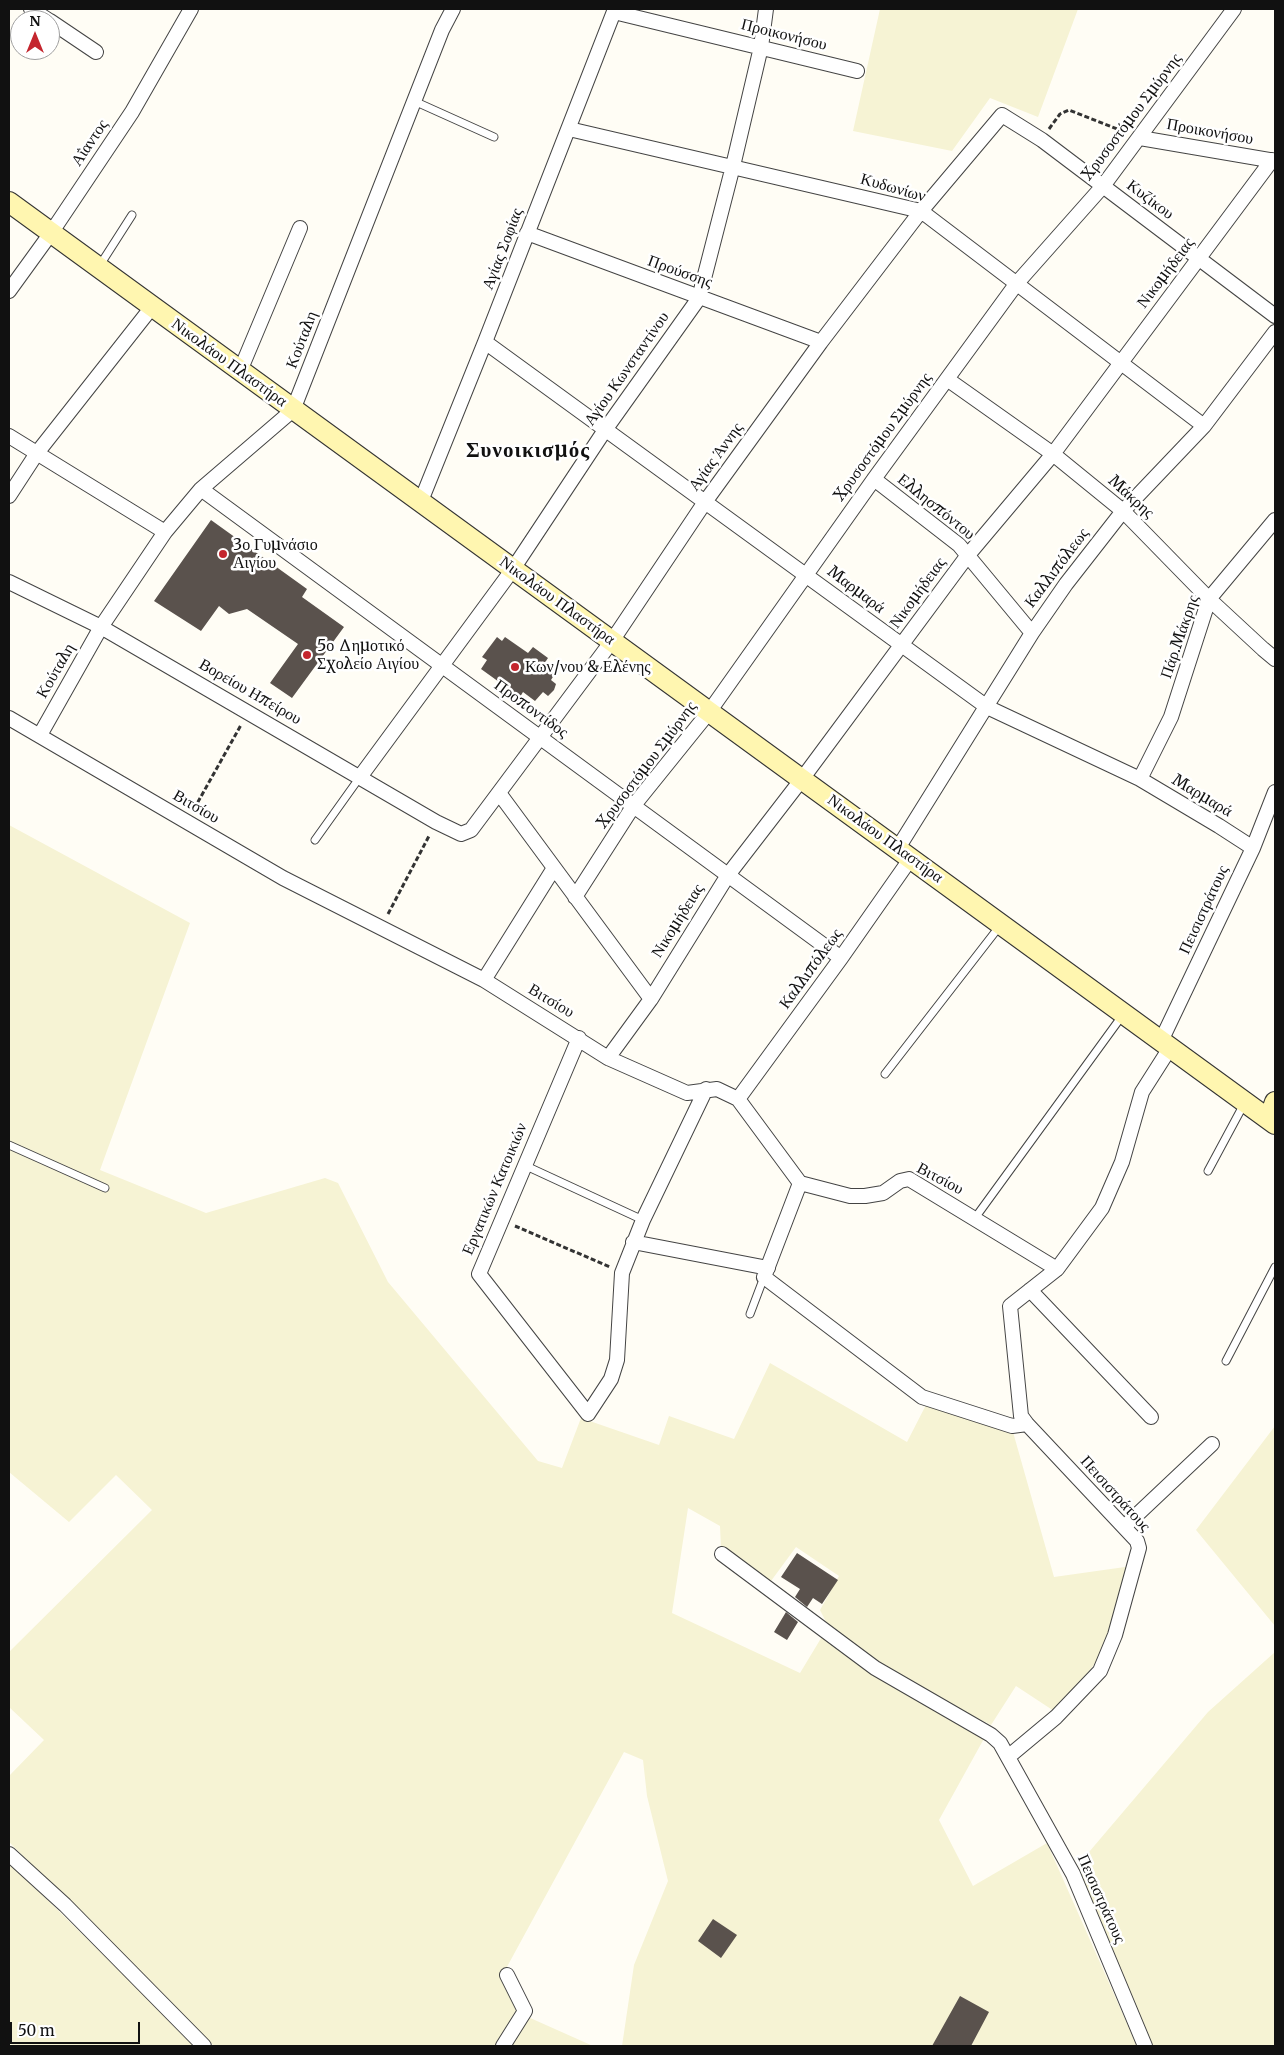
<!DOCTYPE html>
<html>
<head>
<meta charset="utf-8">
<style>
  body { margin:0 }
  #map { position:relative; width:1284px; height:2055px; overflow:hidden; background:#fffdf5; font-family:Merriweather,serif }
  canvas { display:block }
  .frame { position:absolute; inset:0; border:10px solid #111; pointer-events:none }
  .north { position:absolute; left:10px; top:10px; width:50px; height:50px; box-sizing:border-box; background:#fff; border:1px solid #a0a0a0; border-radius:50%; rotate:0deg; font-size:14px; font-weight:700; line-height:20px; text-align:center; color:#111 }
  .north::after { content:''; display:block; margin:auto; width:18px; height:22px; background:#c4262e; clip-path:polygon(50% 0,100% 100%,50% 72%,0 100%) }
  .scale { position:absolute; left:10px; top:2022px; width:130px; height:22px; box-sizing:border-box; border:2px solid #111; border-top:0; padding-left:6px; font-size:15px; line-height:18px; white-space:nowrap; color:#111; -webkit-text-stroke:4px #fff; paint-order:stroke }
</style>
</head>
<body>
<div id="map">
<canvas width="1284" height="2055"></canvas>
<div class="frame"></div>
<div class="north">N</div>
<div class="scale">50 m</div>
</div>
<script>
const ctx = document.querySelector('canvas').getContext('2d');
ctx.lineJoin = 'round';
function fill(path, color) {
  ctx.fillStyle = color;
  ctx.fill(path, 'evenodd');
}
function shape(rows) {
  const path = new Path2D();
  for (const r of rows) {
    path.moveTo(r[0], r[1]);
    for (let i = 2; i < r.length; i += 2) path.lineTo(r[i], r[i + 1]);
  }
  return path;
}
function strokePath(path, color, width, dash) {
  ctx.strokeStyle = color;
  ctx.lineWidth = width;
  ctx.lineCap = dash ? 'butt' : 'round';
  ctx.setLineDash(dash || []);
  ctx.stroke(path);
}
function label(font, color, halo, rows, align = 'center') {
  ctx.font = font + ' Merriweather,serif';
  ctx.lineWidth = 5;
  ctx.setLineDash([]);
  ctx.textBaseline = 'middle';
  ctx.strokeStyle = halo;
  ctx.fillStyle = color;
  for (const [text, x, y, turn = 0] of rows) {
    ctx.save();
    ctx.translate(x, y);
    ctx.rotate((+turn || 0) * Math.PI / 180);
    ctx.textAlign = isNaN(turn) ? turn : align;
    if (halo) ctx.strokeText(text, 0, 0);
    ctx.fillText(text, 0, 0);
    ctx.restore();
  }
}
fill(shape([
  [880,9,1078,9,1038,117,990,98,952,151,853,131],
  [9,825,190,923,100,1170,206,1213,325,1178,338,1183,388,1282,538,1461,562,1468,581,1418,659,1445,669,1416,734,1439,770,1363,907,1442,927,1403,1013,1432,1054,1577,1132,1566,1113,1622,1096,1662,1075,1690,1054,1711,1016,1686,991,1725,946,1702,882,1665,828,1626,820,1610,839,1576,796,1547,771,1581,721,1548,720,1526,688,1508,672,1613,800,1673,823,1635,887,1684,986,1735,939,1820,973,1886,1047,1843,1137,2046,622,2046,634,1965,668,1881,647,1796,643,1760,624,1752,502,1976,518,2011,496,2046,214,2046,9,1842,9,1776,44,1740,9,1707,9,1652,152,1510,116,1475,69,1522,9,1472],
  [1275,1426,1275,1626,1196,1530],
  [1275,1652,1275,2046,1151,2046,1114,1960,1078,1865,1208,1712],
  [9,1862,196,2046,9,2046],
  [528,2017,593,2046,510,2046]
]), '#f6f3d4');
fill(shape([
  [211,520,307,589,302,597,344,627,292,698,270,683,298,644,247,609,229,614,219,606,201,631,154,601],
  [497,637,502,641,505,637,528,653,533,647,548,658,544,664,556,672,551,680,556,684,554,690,548,696,543,692,535,701,523,692,520,697,481,669,487,660,482,657],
  [797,1553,838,1580,822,1604,813,1598,807,1607,795,1597,800,1589,781,1577],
  [786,1612,798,1622,787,1640,774,1632],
  [713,1919,737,1935,721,1958,698,1941],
  [960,1996,989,2012,971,2046,932,2046]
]), '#5a524d');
const lane = shape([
  [414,101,494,137],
  [100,265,132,215],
  [315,840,360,777],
  [885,1074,999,927],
  [9,1145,105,1188],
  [524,1165,643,1220],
  [1208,1171,1244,1104],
  [975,1218,1122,1016],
  [750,1314,764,1277],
  [1226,1361,1275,1267]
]);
const street = shape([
  [31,9,48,20],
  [614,12,857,71],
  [50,21,96,52],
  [569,129,921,211,1204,426],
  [1140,138,1275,161],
  [527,233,821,342],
  [9,291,51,233,132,112,191,9],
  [485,342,987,707,1140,779,1219,826,1253,848],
  [240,371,300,228],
  [947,379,1053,454,1123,511,1209,599,1263,649,1275,659],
  [9,436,165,532],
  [874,479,959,545,1032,633],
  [201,489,841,958],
  [9,496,37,453,152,307],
  [421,501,485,342,615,9],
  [9,582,101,627,436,822,461,834,471,830,612,641,705,502,821,342,921,211,1002,115,1042,140,1275,316],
  [9,718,283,878,484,980,608,1058,687,1093,717,1089,738,1099,800,1183,850,1196,865,1196,883,1193,900,1181,909,1179,1057,1269],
  [40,735,101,627,165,532,201,489,293,410,442,30,453,9],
  [360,777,513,569,605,430,699,298,733,166,761,47,766,9],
  [1140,779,1171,717,1209,599,1275,520],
  [499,793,651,999],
  [898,848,1032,633,1066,584,1123,511,1204,426,1275,332],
  [575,897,634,805,709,712,874,479,1017,283,1103,186,1234,9],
  [484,980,554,868],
  [579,1038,479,1274,588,1414,611,1379,617,1360,622,1273,643,1220,706,1089],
  [1161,1041,1253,848,1275,792],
  [608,1058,651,999,728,875,802,779,968,555,1053,454,1272,160],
  [738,1099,841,958,911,858],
  [800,1183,764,1277,922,1397,1012,1426,1027,1424],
  [633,1242,768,1268],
  [1030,1290,1151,1417],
  [1124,1527,1212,1444],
  [722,1554,875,1668,991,1735,1000,1743,1073,1874,1145,2046],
  [1008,1757,1056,1717,1100,1671,1115,1635,1139,1548,1137,1541,1027,1424,1021,1416,1010,1306,1057,1269,1102,1208,1122,1162,1142,1092,1170,1048],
  [9,1854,65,1905,204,2046],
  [503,2046,525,2011,507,1975]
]);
const secondary = shape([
  [9,202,1275,1124],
  [1269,1119,1275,1102]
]);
strokePath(lane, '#444', 9);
strokePath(street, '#444', 16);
strokePath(secondary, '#333', 22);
strokePath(shape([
  [1049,129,1060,114,1069,110,1125,132],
  [194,809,241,725],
  [388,914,429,836],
  [515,1226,610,1267]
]), '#333', 3, [5, 2.5]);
strokePath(lane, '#fff', 7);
strokePath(street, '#fff', 14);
strokePath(secondary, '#fff6b0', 20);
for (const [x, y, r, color] of [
  [223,554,5,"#c4262e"],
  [307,655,5,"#c4262e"],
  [515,667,5,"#c4262e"]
]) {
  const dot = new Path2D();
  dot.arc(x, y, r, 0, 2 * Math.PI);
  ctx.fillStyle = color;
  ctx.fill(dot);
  strokePath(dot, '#fff', 2);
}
label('16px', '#111', '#fff', [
  ["Προικονήσου",784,35,14],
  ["Χρυσοστόμου Σμύρνης",1132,117,-53],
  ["Προικονήσου",1210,132,10],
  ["Αΐαντος",90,143,-56],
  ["Κυδωνίων",893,188,16],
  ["Κυζίκου",1150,200,37],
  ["Αγίας Σοφίας",503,249,-69],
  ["Προύσσης",680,272,20],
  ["Νικομήδειας",1166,273,-53],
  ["Κούταλη",302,340,-69],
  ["Νικολάου Πλαστήρα",229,363,36],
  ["Αγίου Κωνσταντίνου",627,369,-55],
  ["Χρυσοστόμου Σμύρνης",883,437,-54],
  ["Αγίας Άννης",716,457,-54],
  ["Μάκρης",1131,497,42],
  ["Ελλησπόντου",936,507,39],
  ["Καλλιπόλεως",1057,568,-53],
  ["Μαρμαρά",856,590,37],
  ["Νικομήδειας",918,593,-54],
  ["Νικολάου Πλαστήρα",557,601,36],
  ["Πάρ.Μάκρης",1180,637,-71],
  ["Κούταλη",56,671,-60],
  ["Βορείου Ηπείρου",250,692,30],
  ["Προποντίδος",531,709,36],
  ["Χρυσοστόμου Σμύρνης",647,765,-53],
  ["Μαρμαρά",1202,796,31],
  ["Βιτσίου",196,807,30],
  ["Νικολάου Πλαστήρα",885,839,36],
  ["Πεισιστράτους",1204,910,-65],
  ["Νικομήδειας",678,921,-58],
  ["Καλλιπόλεως",811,969,-54],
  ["Βιτσίου",551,1001,31],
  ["Βιτσίου",940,1179,28],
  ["Εργατικών Κατοικιών",495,1189,-67],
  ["Πεισιστράτους",1115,1494,48],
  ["Πεισιστράτους",1101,1899,66]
]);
label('16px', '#111', '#fff', [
  ["3ο Γυμνάσιο",233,545],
  ["Αιγίου",233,563],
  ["5ο Δημοτικό",317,646],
  ["Σχολείο Αιγίου",317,664],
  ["Κων/νου & Ελένης",525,667]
], 'left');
ctx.letterSpacing = '1px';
label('bold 21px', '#111', '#fff', [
  ["Συνοικισμός",528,451]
]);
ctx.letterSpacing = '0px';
</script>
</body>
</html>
